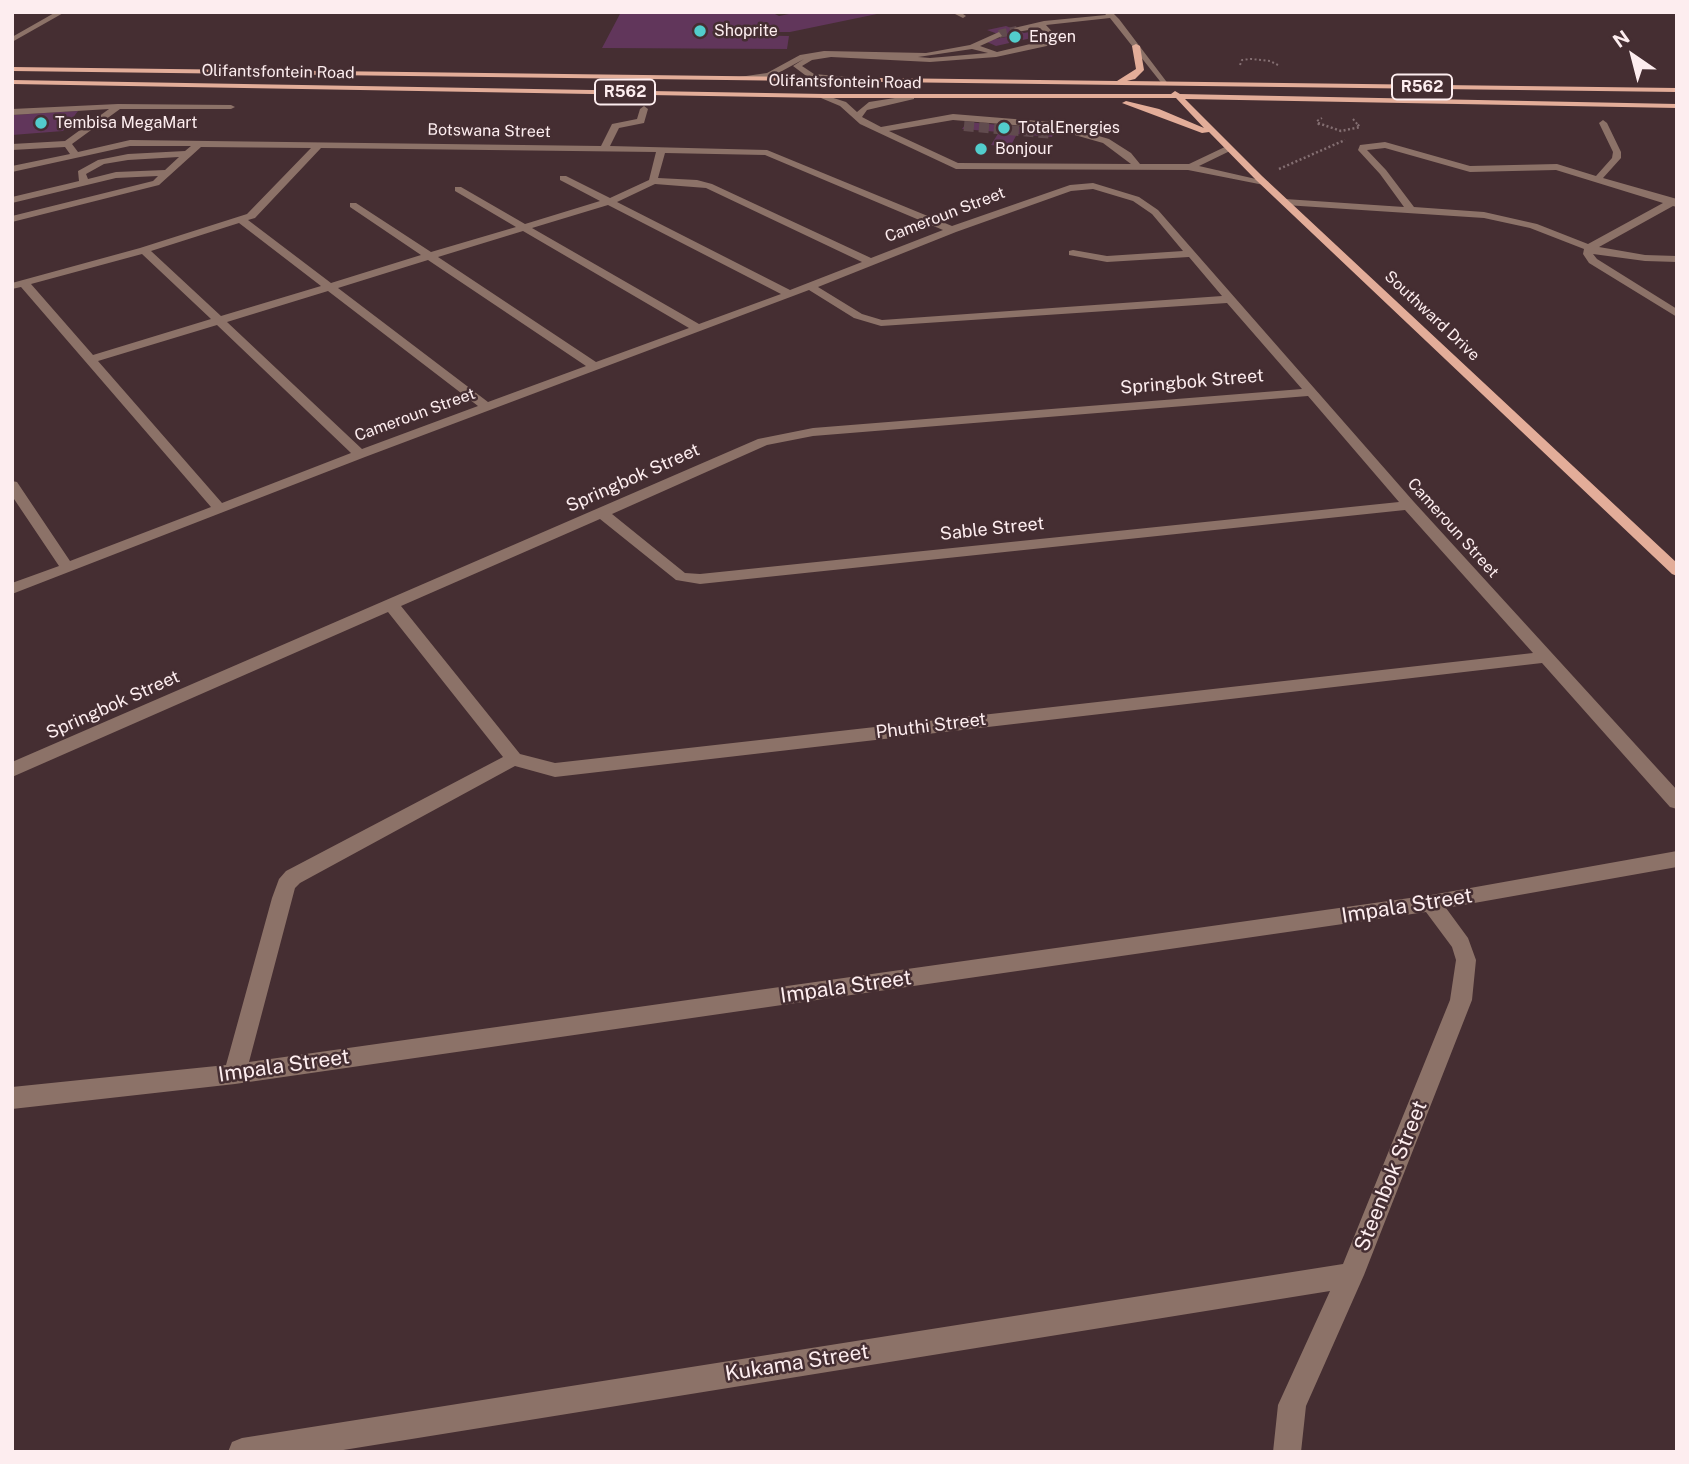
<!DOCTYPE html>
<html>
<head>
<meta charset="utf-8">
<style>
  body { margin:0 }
  #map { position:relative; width:1689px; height:1464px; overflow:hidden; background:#452e32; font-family:"Public Sans",sans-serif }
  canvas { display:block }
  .frame { position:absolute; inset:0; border:14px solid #fdedef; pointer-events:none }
  .north { position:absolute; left:1598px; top:21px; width:70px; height:70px; -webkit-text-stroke:5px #452e32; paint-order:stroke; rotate:325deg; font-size:19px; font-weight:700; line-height:28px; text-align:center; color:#fdedef }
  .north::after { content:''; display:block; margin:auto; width:24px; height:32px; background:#fdedef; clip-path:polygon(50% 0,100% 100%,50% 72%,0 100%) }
</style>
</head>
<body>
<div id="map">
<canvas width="1689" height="1464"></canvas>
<div class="frame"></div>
<div class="north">N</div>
</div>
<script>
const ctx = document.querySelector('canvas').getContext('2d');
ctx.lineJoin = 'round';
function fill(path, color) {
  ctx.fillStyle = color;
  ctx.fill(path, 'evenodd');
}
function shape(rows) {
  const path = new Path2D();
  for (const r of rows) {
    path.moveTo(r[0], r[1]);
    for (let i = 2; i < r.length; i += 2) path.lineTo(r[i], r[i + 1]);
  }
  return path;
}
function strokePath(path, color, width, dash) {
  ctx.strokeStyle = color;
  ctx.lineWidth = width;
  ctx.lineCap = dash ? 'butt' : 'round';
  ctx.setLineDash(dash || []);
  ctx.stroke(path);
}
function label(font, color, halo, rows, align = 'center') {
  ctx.font = font + ' "Public Sans",sans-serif';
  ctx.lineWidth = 5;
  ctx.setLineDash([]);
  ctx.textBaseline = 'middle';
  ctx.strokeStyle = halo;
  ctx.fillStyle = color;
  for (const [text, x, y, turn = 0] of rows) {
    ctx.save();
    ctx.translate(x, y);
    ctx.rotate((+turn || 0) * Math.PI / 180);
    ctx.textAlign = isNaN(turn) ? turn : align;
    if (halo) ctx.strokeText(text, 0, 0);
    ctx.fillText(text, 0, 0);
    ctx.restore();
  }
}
fill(shape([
  [621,12,771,12,779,16,799,12,877,14,790,32,731,32,730,35,789,36,787,49,602,48],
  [1006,26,1024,33,1034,31,1045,35,996,46,985,41,1006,37,987,30],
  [78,111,63,131,12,135,12,115],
  [967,122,1055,130,1052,137,1017,134,1010,147,991,145,999,132,962,129]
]), '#61365b');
strokePath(shape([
  [999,34,1017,30]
]), '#614b4e', 8, [8, 3.5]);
strokePath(shape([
  [964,126,1053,134]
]), '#614b4e', 10, [10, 5]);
strokePath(shape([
  [1240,65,1242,60,1251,59,1270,61,1278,65],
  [1353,119,1358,125],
  [1319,125,1317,121,1322,118]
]), '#846f72', 2, [2, 2.5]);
strokePath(shape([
  [1318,123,1341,131,1360,127,1356,123],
  [1279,169,1345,140]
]), '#846f72', 2.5, [2, 2.5]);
fill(shape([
  [56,12,65,12,12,42,12,37,56,12],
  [951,12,960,12,966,16,963,18,951,12],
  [1104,12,1112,12,1119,19,1169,85,1163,85,1110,18,1046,25,1059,39,1056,44,996,57,930,62,831,57,812,60,802,66,814,74,848,77,845,81,809,78,793,66,804,59,771,77,736,80,732,78,767,73,800,55,824,51,926,53,970,45,999,32,1002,36,980,46,997,52,1051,39,1040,28,1017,32,1014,28,1044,21,1106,15,1104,12],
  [972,49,988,53,930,58,918,57,972,49],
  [821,94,846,102,857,112,869,102,914,95,914,99,867,110,862,117,881,127,953,114,1051,122,1109,139,1131,153,1140,164,1189,164,1229,145,1233,148,1232,150,1199,166,1269,182,1264,185,1188,170,956,169,860,124,840,106,821,98,821,94],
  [953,120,1050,128,1103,143,1131,164,958,163,889,131,953,120],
  [118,104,231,105,235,107,231,109,120,109,72,144,78,152,130,140,601,146,612,124,637,119,640,109,644,106,648,109,644,123,619,128,610,146,767,150,952,226,1070,185,1093,183,1139,197,1158,210,1414,502,1677,790,1677,809,1670,807,1542,663,555,777,515,766,300,883,295,888,249,1062,1431,895,1677,851,1677,867,1446,908,1468,938,1476,960,1472,1000,1364,1275,1306,1406,1301,1452,1273,1452,1278,1405,1330,1291,331,1452,228,1452,232,1442,242,1438,1343,1264,1450,1000,1456,960,1452,947,1426,912,235,1084,12,1109,12,1087,226,1065,272,898,279,879,286,871,503,757,388,612,12,777,12,762,758,439,813,428,1302,389,1227,303,881,326,854,318,809,290,365,457,12,594,12,583,59,566,12,496,12,481,17,482,70,561,211,507,21,287,12,289,12,283,140,248,247,214,311,148,201,147,159,185,12,222,12,216,153,181,158,176,116,178,12,203,12,197,79,181,78,171,98,160,128,154,185,151,191,146,130,146,12,172,12,166,70,154,65,147,12,150,12,144,65,141,109,109,12,115,12,109,118,104],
  [321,148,656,152,649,180,610,198,566,176,560,176,560,180,600,201,525,224,461,187,455,187,455,191,516,227,431,252,356,203,350,203,350,207,421,255,331,283,248,220,255,218,321,148],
  [665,153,765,155,943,230,871,258,712,184,697,180,658,178,665,153],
  [179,157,165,170,116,172,88,179,86,174,104,164,128,160,179,157],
  [655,184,706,188,862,262,790,290,617,202,655,184],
  [1093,189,1133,201,1152,214,1183,251,1107,256,1073,250,1069,251,1069,255,1107,262,1189,257,1222,296,882,320,862,314,818,287,956,232,1071,191,1093,189],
  [608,205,781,294,699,324,532,228,608,205],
  [239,223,321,286,221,316,151,251,239,223],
  [523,231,689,328,596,362,438,257,523,231],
  [142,254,211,319,93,355,31,284,142,254],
  [428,260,586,366,488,402,338,288,428,260],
  [328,291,478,406,362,449,227,322,328,291],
  [217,325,351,453,222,503,98,361,217,325],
  [1308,396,1399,502,700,574,685,573,612,514,767,445,813,436,1308,396],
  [1405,510,1533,653,555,763,520,754,401,606,600,519,676,580,700,584,1405,510],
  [1603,120,1607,123,1621,152,1621,158,1603,178,1677,199,1677,207,1673,206,1599,247,1645,255,1677,256,1677,262,1645,261,1593,254,1597,259,1677,309,1677,317,1589,263,1583,254,1584,249,1530,228,1484,218,1285,205,1280,202,1285,199,1404,207,1380,174,1358,150,1360,145,1385,142,1470,166,1557,164,1596,176,1612,158,1613,152,1599,123,1603,120],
  [1385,148,1470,172,1556,170,1663,203,1588,244,1537,224,1484,212,1414,207,1386,170,1367,150,1385,148]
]), '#8c7268');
fill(shape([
  [1136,44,1140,46,1144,70,1135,79,1127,81,1677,88,1677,92,12,71,12,67,1117,81,1136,69,1132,46,1136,44],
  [12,80,824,94,1171,94,1175,91,1180,94,1677,104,1677,108,1185,99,1262,176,1677,563,1677,576,1672,574,1256,180,1209,132,1202,133,1122,103,1126,101,1159,109,1204,128,1176,98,824,98,12,84,12,80]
]), '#e3ad99');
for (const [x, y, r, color] of [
  [700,31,7,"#52cdcc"],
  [1015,37,7,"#52cdcc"],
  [41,123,7,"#52cdcc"],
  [1004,128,7,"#52cdcc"],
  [981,149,7,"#52cdcc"]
]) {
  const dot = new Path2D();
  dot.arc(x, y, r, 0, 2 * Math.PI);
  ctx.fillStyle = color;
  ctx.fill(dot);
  strokePath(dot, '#452e32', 2.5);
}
label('16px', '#fdedef', '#452e32', [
  ["Shoprite",714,31],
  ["Engen",1029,37],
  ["Tembisa MegaMart",55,123],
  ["TotalEnergies",1018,128],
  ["Bonjour",995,149]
], 'left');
label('16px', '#fdedef', '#452e32', [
  ["Olifantsfontein Road",278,72,1],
  ["Olifantsfontein Road",845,82,1],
  ["Botswana Street",489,131,1],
  ["Cameroun Street",945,215,-21],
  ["Southward Drive",1432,316,43],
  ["Cameroun Street",415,415,-20],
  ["Cameroun Street",1453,528,48]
]);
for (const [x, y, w] of [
  [1422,87,60],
  [625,92,60]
]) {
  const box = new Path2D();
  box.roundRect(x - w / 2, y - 12.5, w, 25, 5);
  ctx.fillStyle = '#452e32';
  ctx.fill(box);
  strokePath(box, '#fdedef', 2);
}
label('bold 16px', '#fdedef', null, [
  ["R562",1422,87],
  ["R562",625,92]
]);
label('18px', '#fdedef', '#452e32', [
  ["Springbok Street",1192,382,-5],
  ["Springbok Street",633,478,-24],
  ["Sable Street",992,529,-6],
  ["Springbok Street",113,705,-24],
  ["Phuthi Street",931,726,-7]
]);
label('21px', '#fdedef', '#452e32', [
  ["Impala Street",1407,906,-9],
  ["Impala Street",846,987,-8],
  ["Impala Street",284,1066,-8],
  ["Steenbok Street",1391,1176,-68],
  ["Kukama Street",797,1363,-9]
]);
</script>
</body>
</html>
